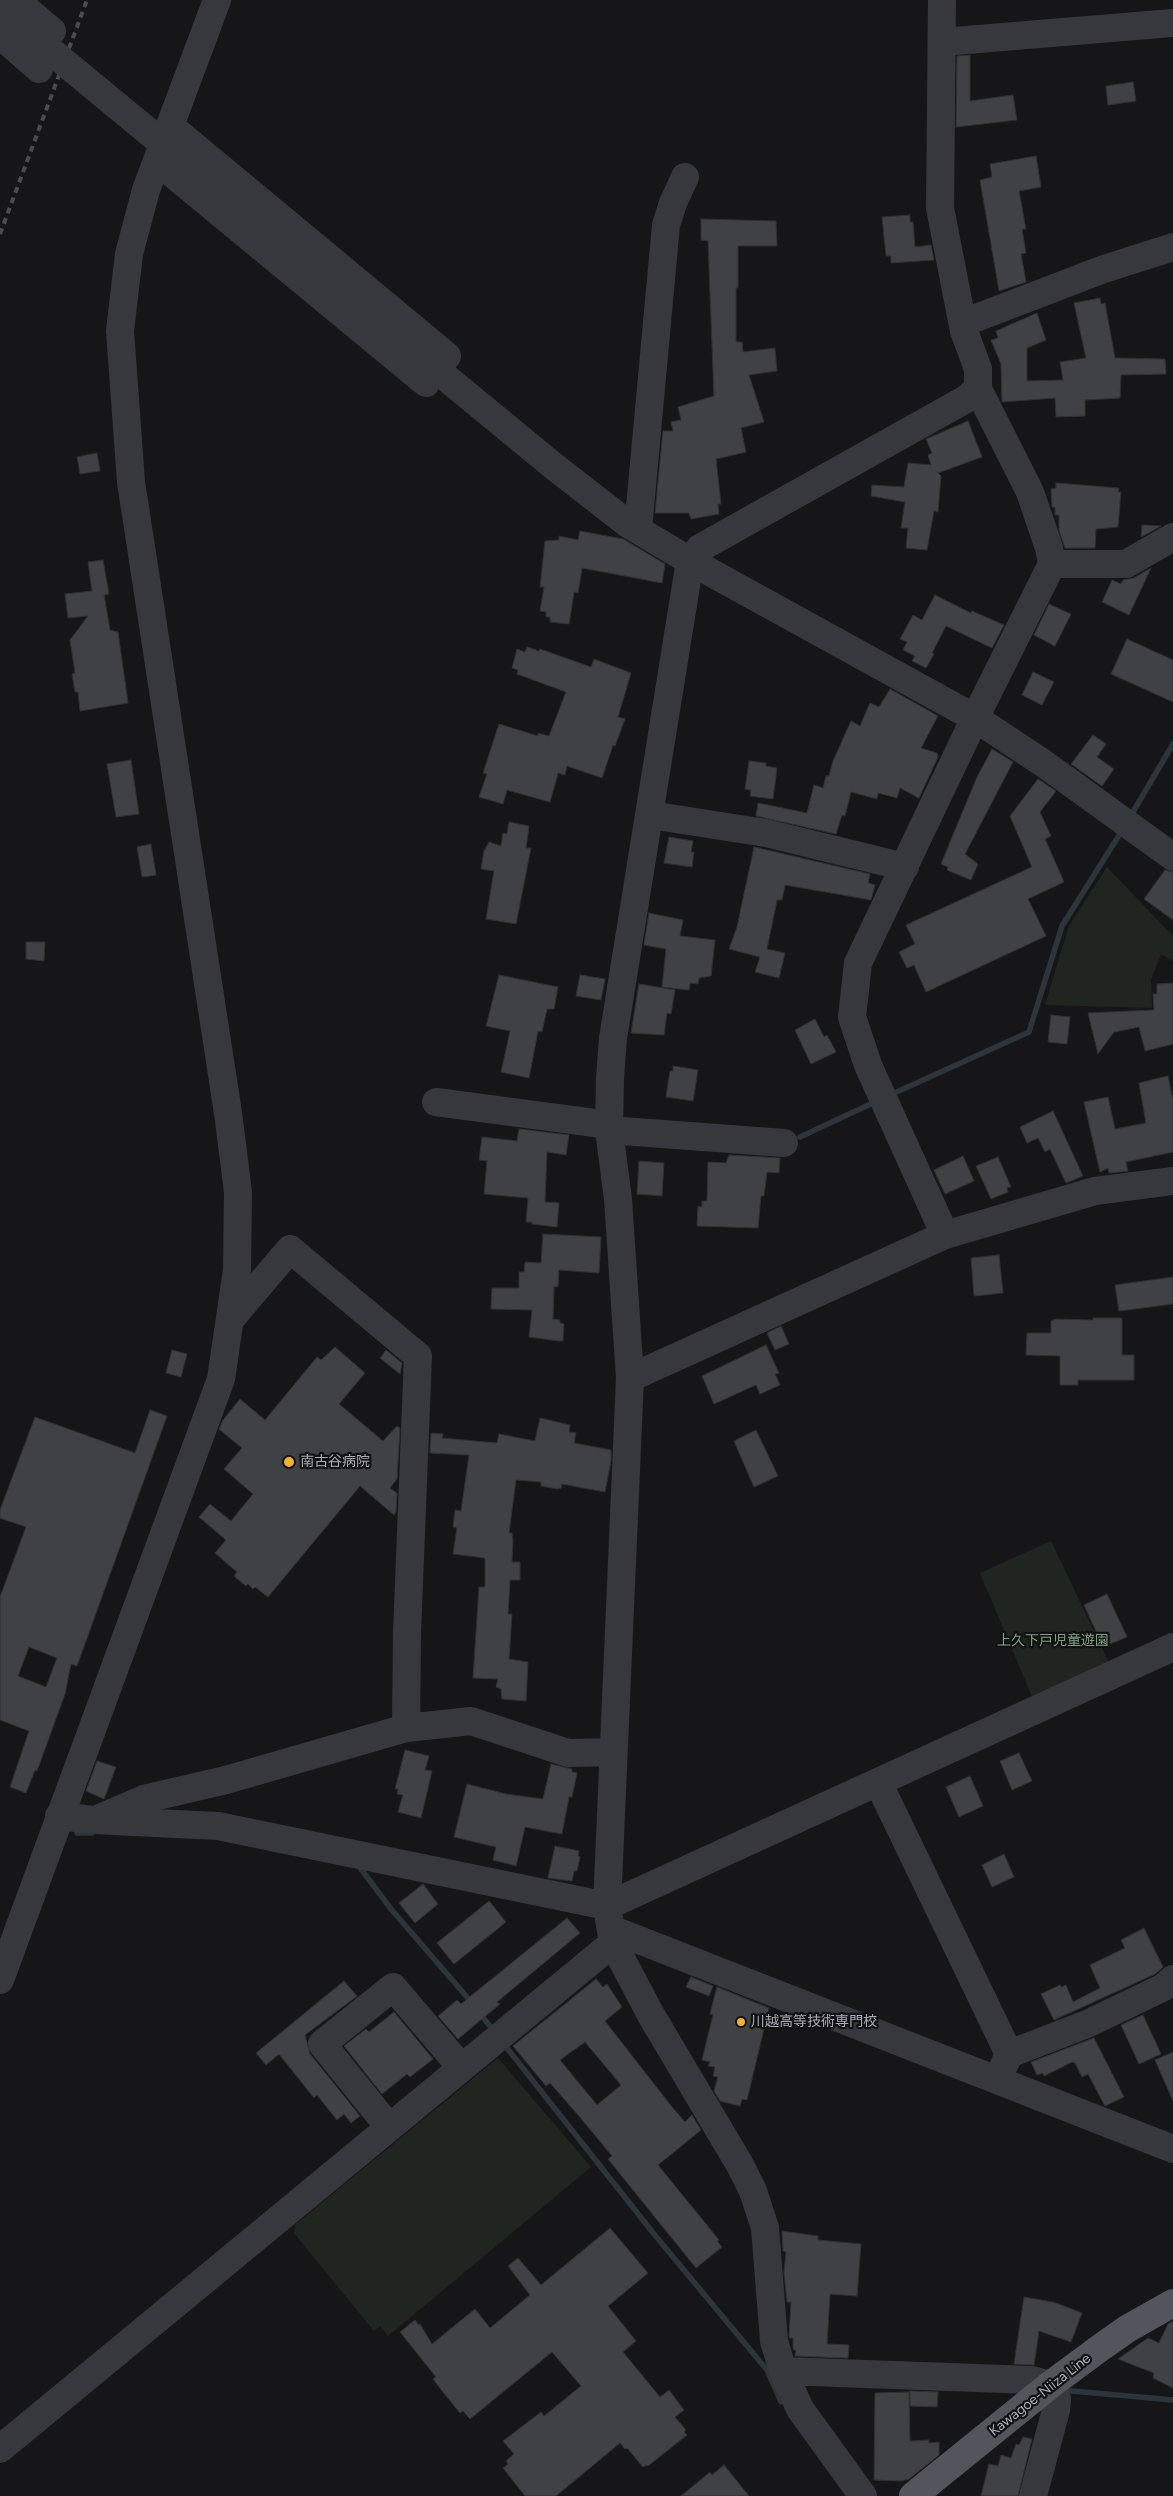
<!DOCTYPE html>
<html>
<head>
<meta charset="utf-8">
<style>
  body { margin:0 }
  canvas { display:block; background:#161618 }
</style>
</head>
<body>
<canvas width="1173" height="2496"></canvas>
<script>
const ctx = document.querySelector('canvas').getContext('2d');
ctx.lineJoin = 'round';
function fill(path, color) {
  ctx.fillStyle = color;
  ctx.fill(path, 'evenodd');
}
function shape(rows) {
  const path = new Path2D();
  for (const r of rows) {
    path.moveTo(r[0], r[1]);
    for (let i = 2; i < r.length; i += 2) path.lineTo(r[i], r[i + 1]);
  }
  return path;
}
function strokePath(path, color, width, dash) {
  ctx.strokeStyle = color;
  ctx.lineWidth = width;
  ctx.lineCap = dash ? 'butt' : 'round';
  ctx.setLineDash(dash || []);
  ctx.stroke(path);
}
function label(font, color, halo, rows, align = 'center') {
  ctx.font = font + ' Figtree,"Noto Sans JP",sans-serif';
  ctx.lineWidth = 4.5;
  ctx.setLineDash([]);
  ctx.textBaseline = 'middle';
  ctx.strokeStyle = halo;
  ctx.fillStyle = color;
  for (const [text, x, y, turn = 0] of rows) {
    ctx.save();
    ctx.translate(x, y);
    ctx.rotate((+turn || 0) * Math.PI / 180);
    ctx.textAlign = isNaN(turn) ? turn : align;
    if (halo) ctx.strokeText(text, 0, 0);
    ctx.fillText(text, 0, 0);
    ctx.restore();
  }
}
fill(shape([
  [1107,867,1173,936,1173,961,1161,954,1151,980,1152,1008,1045,1005,1069,926],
  [1051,1541,1109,1663,1033,1699,980,1573],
  [498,2058,591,2167,388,2336,380,2326,374,2331,294,2233,296,2224]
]), '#1e261f');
strokePath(shape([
  [1130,817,1173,744],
  [890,1095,1029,1032,1062,926,1123,829],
  [800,1137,877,1101],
  [77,1833,92,1833],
  [358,1865,391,1909,473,2004],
  [480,2014,495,2032],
  [503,2043,654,2234,767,2370,781,2402,785,2397],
  [1061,2390,1173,2400]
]), '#2c353c', 5.5);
const building = shape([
  [970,55,970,101,1013,95,1017,120,956,127,957,56,970,55],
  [1133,82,1136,101,1108,105,1106,86,1133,82],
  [1036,156,1041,187,1019,191,1026,229,1022,229,1026,253,1021,254,1026,282,999,291,980,180,992,177,990,164,1036,156],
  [910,215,910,222,913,222,915,247,931,245,934,260,891,263,891,256,886,256,882,217,910,215],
  [701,219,776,221,777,246,738,246,738,288,736,288,736,342,742,342,743,352,775,348,777,371,749,375,764,422,741,428,746,452,716,459,721,504,718,504,719,514,691,519,689,513,655,513,663,431,673,431,671,422,681,420,678,407,714,396,708,241,701,240,701,219],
  [1100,298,1101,304,1105,303,1115,358,1165,359,1166,374,1121,375,1120,398,1085,400,1085,416,1056,417,1055,398,1002,402,1001,364,991,340,998,338,996,331,1037,313,1046,340,1027,348,1027,381,1063,380,1060,362,1086,358,1074,303,1100,298],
  [968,421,982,457,938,473,941,476,938,512,934,511,927,550,906,548,908,528,901,528,905,502,871,496,872,485,904,487,908,463,931,465,928,455,932,453,926,439,968,421],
  [97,453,100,471,80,474,77,457,97,453],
  [1056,483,1119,488,1118,492,1121,492,1118,527,1096,529,1095,548,1065,548,1059,530,1059,515,1055,515,1055,507,1052,507,1051,489,1056,488,1056,483],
  [1142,525,1161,526,1141,537,1142,525],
  [580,531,623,539,665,564,662,583,582,568,578,593,574,592,569,624,550,622,550,617,546,617,546,612,540,611,544,587,540,587,545,541,559,540,559,536,578,540,580,531],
  [103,560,109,594,104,595,110,630,118,632,128,703,80,711,78,692,75,692,72,674,75,673,70,640,88,616,68,618,65,594,92,591,88,562,103,560],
  [1151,568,1129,615,1102,602,1112,580,1121,584,1123,580,1134,578,1151,568],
  [935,595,971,613,972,611,1004,625,992,648,946,626,932,653,934,654,926,668,912,661,915,656,903,650,907,642,900,639,913,615,922,620,935,595],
  [1049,604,1071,614,1055,646,1034,635,1049,604],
  [1127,639,1173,660,1173,702,1111,674,1127,639],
  [527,647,539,651,540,649,591,667,594,659,631,673,618,717,625,719,615,746,613,745,602,778,567,766,565,775,558,773,550,802,507,790,503,804,479,797,487,774,483,773,499,724,538,736,538,733,549,736,566,692,517,674,518,670,512,668,517,649,525,652,527,647],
  [1033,672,1054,682,1042,705,1022,695,1033,672],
  [890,689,938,716,921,748,937,753,938,757,919,798,900,788,897,798,878,793,877,799,851,792,845,816,842,815,836,834,756,816,758,803,807,813,814,785,823,788,826,776,829,776,833,761,851,721,860,726,870,703,879,707,890,689],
  [1093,735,1106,744,1097,757,1114,769,1102,786,1071,764,1093,735],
  [992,749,1013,762,965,854,978,864,971,880,947,870,948,867,941,864,977,777,992,749],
  [131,760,139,814,116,817,107,764,131,760],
  [749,761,766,763,766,766,777,768,773,799,750,796,751,790,745,789,749,761],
  [1038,779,1056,791,1040,812,1051,836,1045,839,1064,882,1028,899,1046,936,926,992,914,965,907,968,899,952,915,944,906,925,1032,867,1010,816,1038,779],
  [509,822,529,826,526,848,531,848,516,924,486,919,494,871,481,869,484,851,489,842,501,846,503,833,507,834,509,822],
  [669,837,693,841,691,852,694,852,692,867,664,863,669,837],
  [151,844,156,875,142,877,137,847,151,844],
  [754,847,870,874,868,883,875,885,871,900,785,885,782,900,777,900,767,949,785,953,779,978,755,972,760,957,729,949,737,927,754,847],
  [1165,870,1173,872,1173,920,1144,899,1165,870],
  [649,913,683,920,680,936,715,940,711,976,699,978,698,984,690,983,689,990,662,987,666,949,644,945,649,913],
  [26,942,45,942,44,961,26,959,26,942],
  [499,975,558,987,554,1009,547,1009,542,1032,538,1031,529,1078,501,1072,510,1031,486,1026,499,975],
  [580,975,605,979,601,1000,576,996,580,975],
  [1173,983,1173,1044,1145,1051,1139,1027,1114,1032,1098,1054,1088,1013,1154,1010,1153,994,1157,994,1157,984,1173,983],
  [639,984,675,990,671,1014,667,1013,664,1035,631,1033,639,984],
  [1051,1015,1070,1017,1067,1044,1048,1042,1051,1015],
  [815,1019,824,1037,827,1035,836,1052,811,1064,795,1030,815,1019],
  [673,1066,698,1070,693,1101,666,1097,670,1071,673,1071,673,1066],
  [1168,1076,1173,1100,1173,1152,1126,1162,1128,1171,1109,1173,1108,1168,1100,1172,1084,1102,1108,1097,1115,1129,1146,1123,1139,1083,1168,1076],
  [1053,1111,1083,1176,1066,1183,1050,1149,1045,1152,1038,1138,1027,1143,1020,1127,1053,1111],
  [519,1129,569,1135,566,1155,547,1152,545,1202,559,1203,557,1227,532,1224,532,1222,526,1222,528,1198,484,1194,487,1161,479,1160,482,1137,517,1141,519,1129],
  [729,1155,780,1158,779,1173,767,1172,764,1196,761,1196,758,1228,697,1226,698,1206,702,1207,702,1201,707,1201,708,1162,726,1163,729,1155],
  [963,1156,974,1181,945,1194,934,1170,963,1156],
  [998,1157,1011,1187,1007,1188,1008,1192,991,1199,976,1166,998,1157],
  [639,1161,664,1163,662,1196,637,1194,639,1161],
  [543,1234,601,1237,599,1273,559,1270,558,1287,554,1286,553,1319,560,1320,560,1323,564,1324,563,1341,559,1341,529,1337,532,1310,491,1309,492,1288,519,1288,519,1272,524,1272,525,1262,541,1263,543,1234],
  [999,1255,1003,1293,974,1296,971,1258,999,1255],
  [1173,1277,1173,1304,1119,1311,1115,1285,1173,1277],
  [1093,1318,1122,1318,1122,1355,1134,1355,1134,1380,1078,1380,1078,1385,1060,1385,1060,1356,1026,1355,1027,1333,1051,1333,1051,1321,1056,1319,1093,1320,1093,1318],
  [781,1326,789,1344,775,1350,767,1333,781,1326],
  [766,1345,779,1373,775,1374,780,1385,760,1394,756,1385,714,1404,702,1376,766,1345],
  [335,1347,365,1373,339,1404,383,1441,397,1426,400,1428,397,1479,390,1488,397,1493,396,1512,394,1515,360,1486,268,1597,255,1587,253,1589,248,1584,246,1586,234,1576,237,1572,215,1553,226,1540,199,1517,210,1504,231,1521,253,1494,224,1469,242,1448,219,1429,223,1420,240,1399,265,1420,317,1357,321,1360,335,1347],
  [172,1350,187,1354,181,1377,166,1373,172,1350],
  [386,1350,402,1363,400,1374,380,1358,386,1350],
  [150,1410,167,1416,77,1666,71,1664,65,1694,37,1771,35,1770,26,1793,10,1787,29,1731,0,1720,0,1597,26,1527,0,1518,0,1510,35,1417,135,1453,150,1410],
  [29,1647,57,1658,46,1687,18,1676,29,1647],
  [540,1418,570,1425,569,1432,576,1433,574,1443,611,1450,611,1461,605,1492,562,1484,561,1488,557,1489,541,1486,541,1482,516,1480,509,1533,512,1533,513,1541,512,1562,520,1562,520,1580,510,1580,508,1614,512,1614,509,1659,528,1662,526,1701,502,1699,501,1689,496,1687,498,1679,473,1678,479,1587,485,1587,485,1558,453,1554,457,1528,453,1527,455,1510,461,1511,469,1455,430,1453,431,1433,443,1434,442,1438,497,1443,499,1434,535,1441,540,1418],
  [756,1430,778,1476,754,1487,734,1441,756,1430],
  [1107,1594,1127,1637,1110,1644,1107,1637,1100,1640,1084,1605,1107,1594],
  [405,1750,429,1756,425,1770,432,1771,421,1818,398,1812,403,1795,397,1794,398,1789,395,1789,405,1750],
  [1019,1753,1032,1781,1012,1790,1000,1761,1019,1753],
  [97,1761,116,1767,104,1799,86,1791,97,1761],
  [551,1764,572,1769,572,1772,577,1773,572,1797,569,1797,562,1834,525,1827,516,1866,493,1860,496,1847,454,1837,467,1784,506,1794,543,1799,551,1764],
  [970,1776,983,1806,959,1817,946,1787,970,1776],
  [555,1846,579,1851,578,1856,580,1857,577,1871,574,1871,572,1881,548,1878,555,1846],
  [1004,1854,1014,1877,992,1887,982,1865,1004,1854],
  [423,1884,438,1904,415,1923,399,1903,423,1884],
  [489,1901,506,1922,454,1964,437,1943,489,1901],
  [567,1918,580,1933,497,2002,500,2004,458,2039,438,2016,457,2000,461,2004,567,1918],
  [1144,1928,1163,1967,1155,1974,1054,2020,1041,1994,1060,1985,1061,1987,1066,1985,1073,2002,1100,1988,1090,1965,1125,1948,1121,1940,1144,1928],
  [691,1977,713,1986,709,1996,686,1987,691,1977],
  [596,1979,603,1987,607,1984,622,2007,605,2021,672,2107,685,2122,692,2115,701,2130,658,2165,719,2240,717,2241,722,2247,696,2268,608,2159,612,2156,579,2116,550,2083,546,2086,513,2046,596,1979],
  [585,2042,621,2085,597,2105,560,2060,585,2042],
  [344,1981,357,1996,305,2035,310,2054,360,2116,351,2123,344,2114,337,2120,317,2095,314,2098,279,2054,266,2065,256,2053,344,1981],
  [717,1987,769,2008,747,2100,742,2099,740,2106,720,2101,714,2091,718,2077,713,2076,715,2067,708,2066,710,2062,702,2060,713,2015,710,2014,717,1987],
  [394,2012,433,2059,410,2077,407,2074,382,2094,344,2046,366,2029,369,2032,394,2012],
  [1143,2015,1161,2054,1139,2064,1121,2025,1143,2015],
  [1094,2038,1124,2097,1105,2106,1088,2074,1082,2077,1075,2063,1072,2062,1044,2076,1043,2073,1037,2075,1031,2062,1094,2038],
  [1173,2052,1173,2101,1155,2060,1173,2052],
  [610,2228,648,2273,608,2306,636,2341,623,2352,660,2397,669,2390,684,2410,675,2417,686,2430,684,2432,687,2435,648,2466,647,2465,643,2467,627,2448,625,2449,620,2443,556,2496,525,2496,503,2468,508,2464,506,2461,514,2454,503,2441,541,2412,544,2416,581,2386,552,2352,470,2419,463,2411,460,2413,443,2392,433,2379,436,2377,400,2332,415,2320,419,2325,420,2324,432,2344,475,2309,490,2328,530,2295,508,2266,518,2258,541,2285,610,2228],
  [782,2231,818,2236,818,2240,861,2244,857,2296,830,2294,827,2344,849,2345,848,2358,795,2356,796,2351,793,2349,793,2338,789,2338,791,2302,787,2302,784,2273,786,2252,783,2251,782,2231],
  [1024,2297,1053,2302,1082,2313,1071,2342,1039,2331,1034,2365,1014,2364,1024,2297],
  [1173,2321,1173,2388,1153,2378,1154,2373,1118,2359,1148,2338,1159,2343,1168,2324,1173,2321],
  [910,2391,938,2392,937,2407,910,2406,910,2391],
  [909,2392,910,2441,929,2440,929,2443,939,2442,939,2455,909,2479,901,2481,874,2480,875,2393,909,2392],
  [1023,2437,1032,2439,1018,2496,981,2496,989,2464,998,2466,1001,2455,1011,2458,1016,2444,1019,2445,1023,2437],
  [724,2465,749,2496,681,2496,710,2472,712,2475,724,2465]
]);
fill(building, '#404145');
strokePath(building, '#303034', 1);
strokePath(shape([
  [15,0,52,31],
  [0,35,39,69],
  [942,42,1173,23],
  [170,126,447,356],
  [157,161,426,383],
  [963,323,1104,269,1173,247],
  [415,352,551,464,628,524,690,561,975,718,1043,763,1173,857],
  [638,529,666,225,673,203,685,177],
  [1052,564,1126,564,1173,537],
  [650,815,766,833,905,867],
  [436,1102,610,1125],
  [609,1130,784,1143],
  [945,1235,868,1065,852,1017,858,963,975,718,1052,564,1049,548,1030,492,978,389],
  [230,1320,290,1249,418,1356,407,1633,406,1728],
  [630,1378,945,1235,1095,1191,1173,1181],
  [879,1784,1009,2054],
  [59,1816,93,1820,218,1826,607,1906,1173,1647],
  [102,1817,144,1799,226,1780,406,1728,471,1721,568,1753,613,1752],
  [611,1929,1173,2149],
  [0,1980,221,1379,237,1270,238,1192,228,1113,131,482,120,331,129,254,146,190,217,0],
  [1001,2072,1009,2054,1087,2024,1164,1987,1173,1979],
  [389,2127,322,2044,393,1987,461,2067],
  [783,2371,1032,2380,1050,2385,1057,2399,1056,2410,1033,2496],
  [0,2449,613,1943],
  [863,2496,800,2409,783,2371,774,2341,765,2228,753,2191,740,2165,651,2015,613,1943,607,1906,630,1378,618,1199,609,1130,610,1078,613,1038,690,561,700,548,966,399,978,389,978,369,964,331,940,208,942,0]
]), '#37383d', 28);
strokePath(shape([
  [913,2496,1050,2385,1100,2348,1127,2329,1173,2303]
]), '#53555c', 28);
strokePath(shape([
  [0,234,87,0]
]), '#4a4c52', 4, [6, 5]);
strokePath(shape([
  [0,9,415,352]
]), '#37383d', 28);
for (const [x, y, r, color] of [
  [289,1462,6,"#f2b134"],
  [741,2022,5,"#f2b134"]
]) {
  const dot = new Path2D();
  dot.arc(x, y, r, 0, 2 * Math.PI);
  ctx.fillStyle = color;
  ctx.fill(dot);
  strokePath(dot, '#111113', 2);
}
label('14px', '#a8adb8', '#111113', [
  ["南古谷病院",300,1462],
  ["川越高等技術専門校",751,2022]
], 'left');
label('14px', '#7fa381', '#111113', [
  ["上久下戸児童遊園",1053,1641]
]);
label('14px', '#a8adb8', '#111113', [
  ["Kawagoe-Niiza Line",1040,2395,-38]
]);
</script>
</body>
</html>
